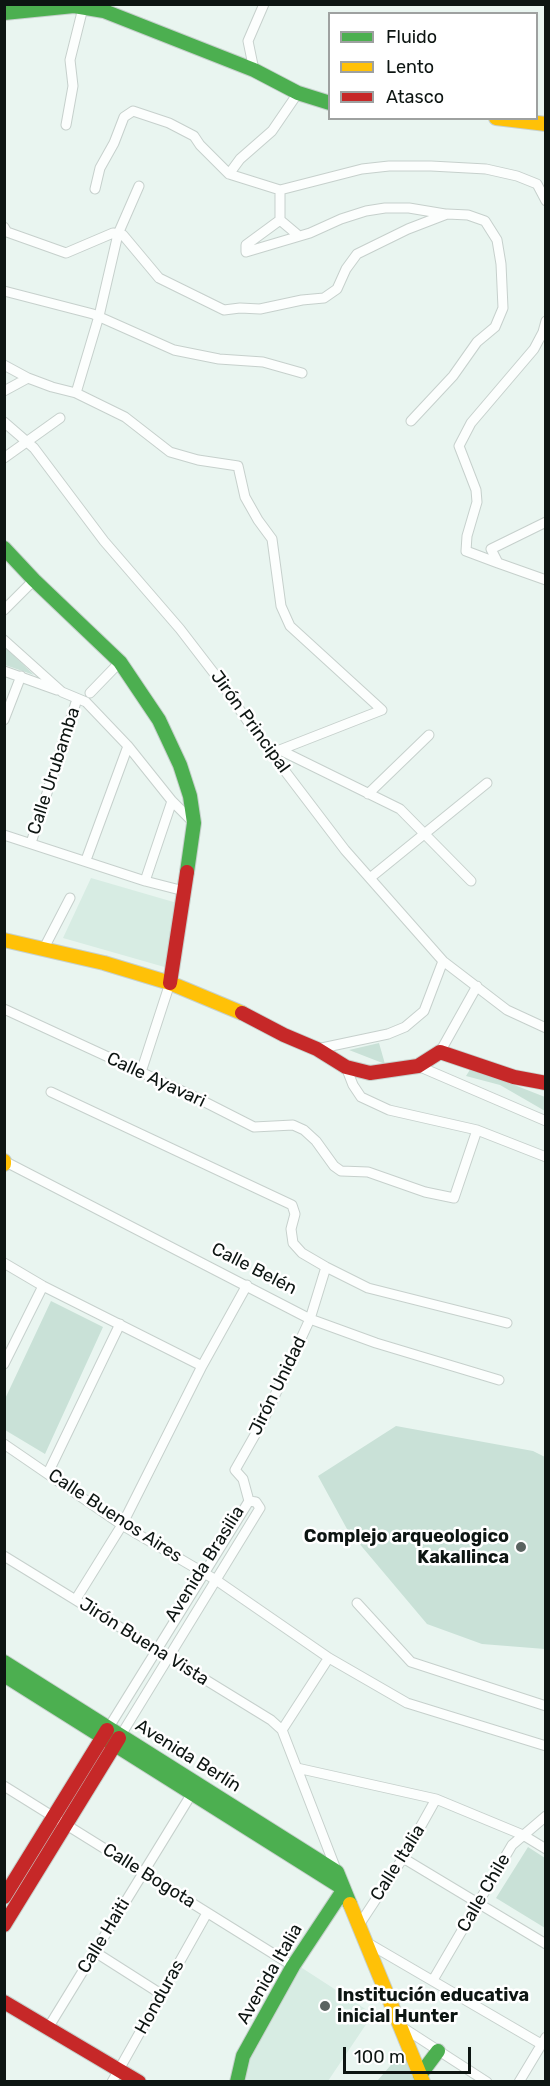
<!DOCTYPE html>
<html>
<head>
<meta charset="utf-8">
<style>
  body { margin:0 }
  #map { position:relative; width:550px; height:2086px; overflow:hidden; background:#e9f5f0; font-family:Rubik,sans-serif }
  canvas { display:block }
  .frame { position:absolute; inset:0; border:6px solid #0d1512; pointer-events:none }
  .legend { position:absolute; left:328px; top:12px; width:210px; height:108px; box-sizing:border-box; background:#fff; border:2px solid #9ea1a0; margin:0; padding:8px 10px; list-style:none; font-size:18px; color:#0d1512 }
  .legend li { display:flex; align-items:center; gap:12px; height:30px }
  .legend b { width:30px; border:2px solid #9ea1a0 }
  .scale { position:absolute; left:343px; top:2047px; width:128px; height:27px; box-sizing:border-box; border:3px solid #0d1512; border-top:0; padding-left:8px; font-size:18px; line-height:21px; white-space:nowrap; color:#0d1512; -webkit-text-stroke:4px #fff; paint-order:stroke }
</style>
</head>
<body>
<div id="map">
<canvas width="550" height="2086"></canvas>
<div class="frame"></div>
<ul class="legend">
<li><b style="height:8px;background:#4caf50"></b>Fluido</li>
<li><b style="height:8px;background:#ffc107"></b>Lento</li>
<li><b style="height:8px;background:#c62828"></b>Atasco</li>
</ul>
<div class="scale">100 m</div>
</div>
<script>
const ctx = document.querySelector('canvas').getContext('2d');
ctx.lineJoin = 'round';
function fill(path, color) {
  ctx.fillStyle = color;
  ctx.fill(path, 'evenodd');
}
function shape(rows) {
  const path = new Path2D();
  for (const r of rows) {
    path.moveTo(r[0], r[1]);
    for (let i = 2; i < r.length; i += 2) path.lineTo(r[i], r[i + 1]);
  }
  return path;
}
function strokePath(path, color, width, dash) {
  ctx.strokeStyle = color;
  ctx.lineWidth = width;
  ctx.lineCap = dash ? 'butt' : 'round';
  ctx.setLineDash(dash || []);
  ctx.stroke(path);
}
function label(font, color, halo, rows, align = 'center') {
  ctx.font = font + ' Rubik,sans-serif';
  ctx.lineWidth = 5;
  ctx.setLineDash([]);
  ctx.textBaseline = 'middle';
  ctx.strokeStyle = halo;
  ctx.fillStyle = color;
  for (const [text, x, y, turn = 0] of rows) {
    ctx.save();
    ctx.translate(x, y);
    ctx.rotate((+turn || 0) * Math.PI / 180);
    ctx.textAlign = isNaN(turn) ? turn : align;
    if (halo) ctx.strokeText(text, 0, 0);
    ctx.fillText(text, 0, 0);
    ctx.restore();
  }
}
fill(shape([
  [91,878,177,903,168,968,63,938],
  [299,1966,373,2014,328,2081,242,2082,245,2061]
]), '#d7ece3');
fill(shape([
  [5,647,34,675,5,665],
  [379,1043,385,1064,349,1050],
  [471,1068,545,1097,545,1111,500,1085,466,1076],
  [51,1301,103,1327,45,1454,5,1430,4,1401],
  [396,1426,533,1451,545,1457,545,1649,482,1644,427,1624,347,1529,318,1476],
  [528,1847,545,1858,545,1928,496,1898],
  [403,2051,416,2081,378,2080]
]), '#c9e1d7');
const street = shape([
  [254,70,248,41,264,4],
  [66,125,73,86,70,60,83,8],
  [229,174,240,159,272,131,298,93],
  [95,189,100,168,114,143,124,117,133,111,169,123,194,136,200,145,229,174,280,190,362,169,389,166,431,166,486,169,517,176,537,184,546,201],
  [280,190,280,220,246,245,246,252,310,233,341,219,366,211,385,208,409,208,445,214],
  [280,220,299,236],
  [4,227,7,232,66,253,113,233,123,235,159,278,224,310,240,308,260,309,302,300,324,298,337,289,346,269,357,254,408,229,447,214,468,215,485,221,497,240,501,264,503,308,495,327,477,342,453,376,411,421],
  [4,291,93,314,174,350,219,359,263,362,302,373],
  [4,365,28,378],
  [4,391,28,378,52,387,76,393,125,417,170,452,198,460,238,466,245,497,258,520,272,539,281,606,290,626,382,710,272,753],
  [76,393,99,316,118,234,139,186],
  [4,422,34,448,104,541,180,629,220,681,253,729,345,850,443,961,507,1010,546,1028],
  [4,458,60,418],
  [546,522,491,549,498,563,546,580],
  [498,563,466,551,467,536,477,502,476,490,459,446,471,423,534,349,543,332,546,321],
  [4,610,34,580],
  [4,640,62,692,86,702,128,746,172,801,194,823],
  [4,671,57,690],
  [90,693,120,662],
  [4,720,21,676],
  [280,750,400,809,471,881],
  [368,794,429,735],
  [4,835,145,881,184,891],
  [31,843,77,699],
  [86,860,128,746],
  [370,878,487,783],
  [145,881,172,801],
  [43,950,70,898],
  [4,1009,195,1097,254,1127,293,1125,304,1130,316,1141,334,1166,341,1171,368,1172,425,1192,454,1198,477,1130],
  [317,1049,388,1034,405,1027,424,1011,443,961],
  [440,1052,477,986],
  [418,1066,546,1121],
  [346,1067,353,1085,361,1097,389,1110,477,1130,546,1157],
  [141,1072,170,983],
  [51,1092,292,1205,295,1214,291,1229,293,1243,302,1253,326,1267,368,1288,507,1323],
  [6,1162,310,1319,376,1343,499,1380],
  [4,1263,43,1286,202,1366],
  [4,1364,43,1286],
  [4,1444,122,1525,216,1580,329,1658,407,1703,546,1746],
  [48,1473,120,1324],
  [249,1501,243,1479,235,1470,264,1419,310,1319,326,1267],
  [4,1556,271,1720,282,1730,337,1872],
  [76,1599,122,1525,202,1366,247,1285],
  [357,1603,411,1662,546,1706],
  [109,1727,249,1501,256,1502,260,1508,121,1735],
  [282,1730,326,1662],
  [297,1768,436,1799,523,1835,546,1849],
  [4,1786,293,1966],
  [403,1858,546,1944],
  [359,1925,403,1858,436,1799],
  [366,1942,541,2044],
  [95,1952,161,1994],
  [433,1980,512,1845,546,1816],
  [402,2027,487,2082],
  [48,2028,194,1790],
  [112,2082,207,1913],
  [519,2082,546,2037]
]);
const fast = shape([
  [4,13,74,6,104,11,254,70,298,93,330,103],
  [4,548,34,580,120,662,159,720,180,765,190,796,194,823,187,872],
  [4,1662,337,1872,350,1904],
  [4,1675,344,1889],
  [420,2075,438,2051],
  [237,2082,243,2056,293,1966,344,1889]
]);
const slow = shape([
  [496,118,546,124],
  [4,940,104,963,170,983,242,1013],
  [4,1161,4,1164],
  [350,1904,423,2082]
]);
const jam = shape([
  [170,983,187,872],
  [242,1013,284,1035,317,1049,346,1067,370,1073,418,1066,440,1052,514,1077,546,1083],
  [4,1897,107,1730],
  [4,1925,119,1738],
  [4,2002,139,2082]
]);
strokePath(street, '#c6d0cc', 11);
strokePath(fast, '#c6d0cc', 16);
strokePath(slow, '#c6d0cc', 16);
strokePath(jam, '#c6d0cc', 16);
strokePath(street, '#fcfefd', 9);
strokePath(fast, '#4caf50', 14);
strokePath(slow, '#ffc107', 14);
strokePath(jam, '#c62828', 14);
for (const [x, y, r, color] of [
  [521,1547,6,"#5a6360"],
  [325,2006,6,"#5a6360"]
]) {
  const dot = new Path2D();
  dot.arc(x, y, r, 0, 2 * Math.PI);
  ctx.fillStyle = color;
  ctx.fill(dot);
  strokePath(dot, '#fff', 2);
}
label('18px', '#0d1512', '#fff', [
  ["Jirón Principal",250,722,54],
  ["Calle Urubamba",54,771,-72],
  ["Calle Ayavari",156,1080,25],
  ["Calle Belén",254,1269,27],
  ["Jirón Unidad",278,1386,-64],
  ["Calle Buenos Aires",115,1516,33],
  ["Avenida Brasilia",205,1564,-58],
  ["Jirón Buena Vista",144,1642,32],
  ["Avenida Berlín",188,1756,32],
  ["Calle Italia",398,1863,-58],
  ["Calle Bogota",149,1876,32],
  ["Calle Chile",484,1893,-60],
  ["Calle Haiti",104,1936,-59],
  ["Avenida Italia",270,1974,-60],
  ["Honduras",160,1997,-61]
]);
label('bold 18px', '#0d1512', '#fff', [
  ["Complejo arqueologico",509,1537],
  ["Kakallinca",509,1558],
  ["Institución educativa",337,1996,"left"],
  ["inicial Hunter",337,2017,"left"]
], 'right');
</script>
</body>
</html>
